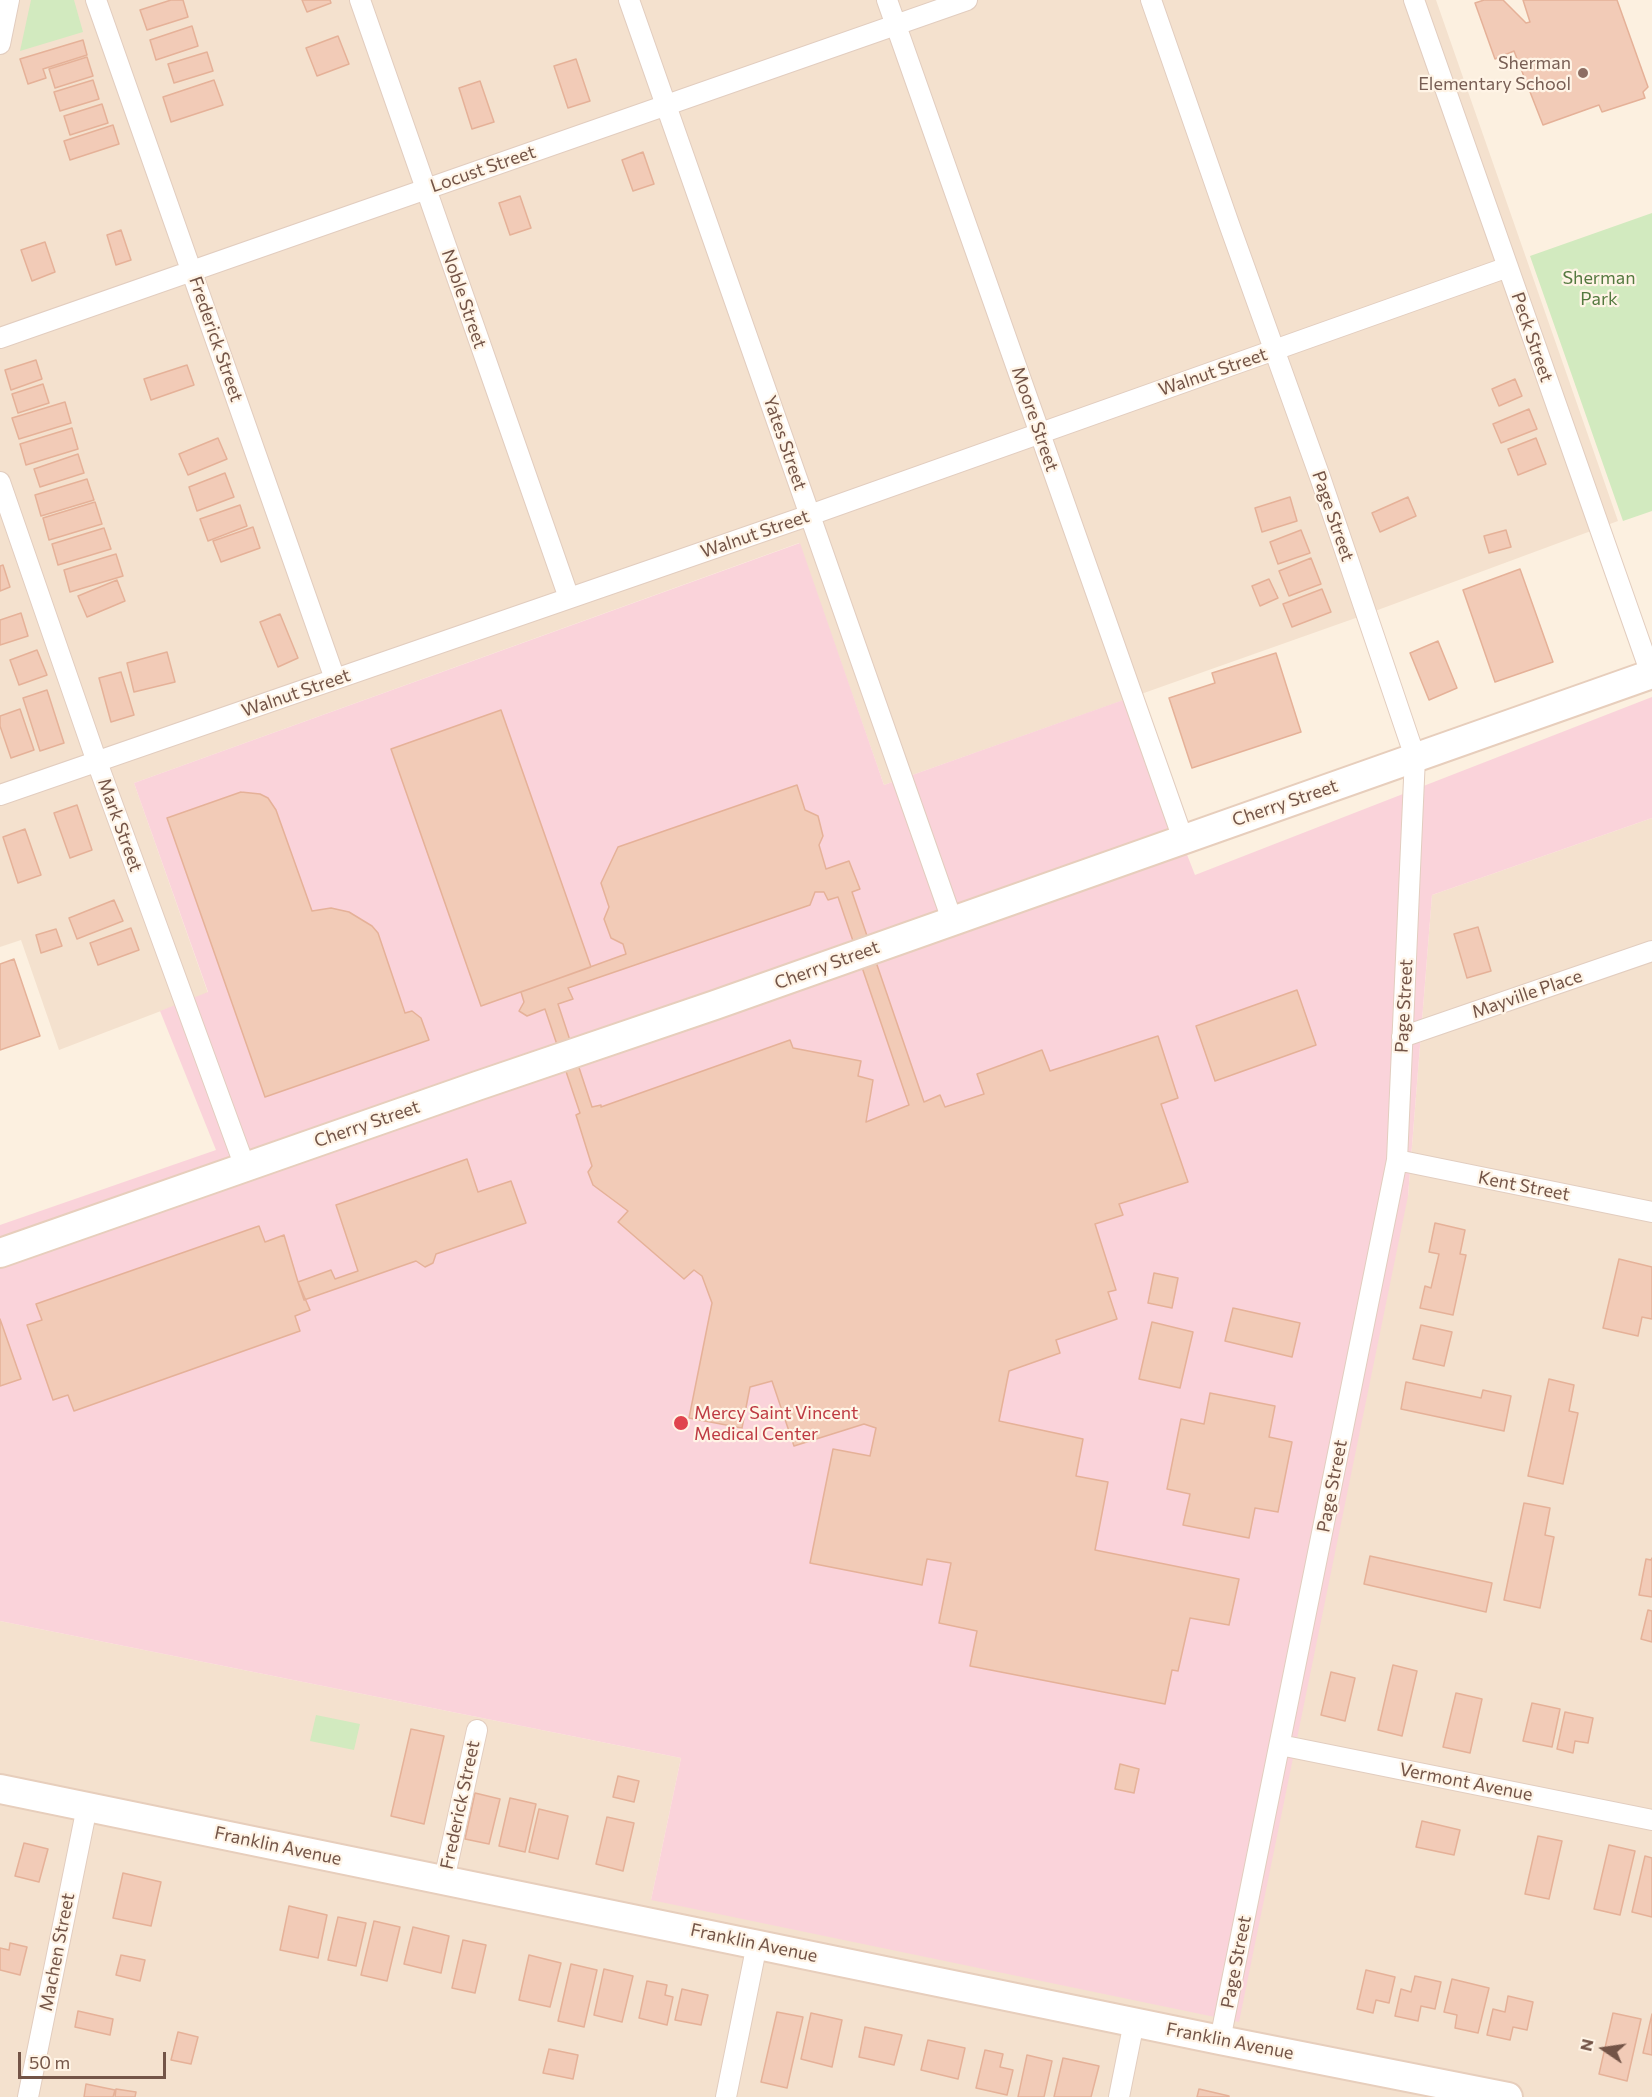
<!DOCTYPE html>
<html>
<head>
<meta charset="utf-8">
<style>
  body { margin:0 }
  #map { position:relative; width:1652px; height:2097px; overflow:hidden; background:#fcf0e0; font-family:Commissioner,sans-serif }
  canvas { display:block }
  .north { position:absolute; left:1574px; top:2019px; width:60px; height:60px; -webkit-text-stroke:4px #fff4e6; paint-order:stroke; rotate:283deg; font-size:16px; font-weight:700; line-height:24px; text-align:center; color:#735447 }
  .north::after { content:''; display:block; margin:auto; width:21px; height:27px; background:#735447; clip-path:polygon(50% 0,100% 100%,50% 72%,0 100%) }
  .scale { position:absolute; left:18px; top:2052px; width:148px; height:27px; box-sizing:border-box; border:3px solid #735447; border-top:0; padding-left:8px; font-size:18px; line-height:21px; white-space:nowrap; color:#735447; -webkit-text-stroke:4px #fff4e6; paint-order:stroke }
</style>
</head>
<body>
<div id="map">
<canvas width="1652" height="2097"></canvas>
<div class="north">N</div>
<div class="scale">50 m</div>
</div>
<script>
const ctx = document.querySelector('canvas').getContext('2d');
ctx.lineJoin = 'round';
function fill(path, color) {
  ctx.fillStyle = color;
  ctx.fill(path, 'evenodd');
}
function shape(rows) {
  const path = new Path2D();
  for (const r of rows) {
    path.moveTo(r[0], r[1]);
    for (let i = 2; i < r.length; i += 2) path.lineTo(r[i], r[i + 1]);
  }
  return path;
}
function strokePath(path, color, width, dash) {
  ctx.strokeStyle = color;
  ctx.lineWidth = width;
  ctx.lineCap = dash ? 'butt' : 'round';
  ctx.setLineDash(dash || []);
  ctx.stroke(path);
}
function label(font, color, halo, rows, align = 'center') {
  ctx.font = font + ' Commissioner,sans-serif';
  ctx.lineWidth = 4.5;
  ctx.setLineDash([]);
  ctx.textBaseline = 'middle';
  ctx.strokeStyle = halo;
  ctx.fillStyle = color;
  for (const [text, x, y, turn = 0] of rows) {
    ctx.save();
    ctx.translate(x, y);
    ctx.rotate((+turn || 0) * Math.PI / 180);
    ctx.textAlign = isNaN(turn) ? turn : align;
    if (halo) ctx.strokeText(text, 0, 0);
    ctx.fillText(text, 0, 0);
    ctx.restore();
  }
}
fill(shape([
  [0,0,1436,0,1618,521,1367,614,884,785,799,543,134,783,208,993,59,1050,21,940,0,947],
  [1652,818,1652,2097,0,2097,0,1621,681,1758,651,1900,1408,1196,1432,895]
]), '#f4e1ce');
fill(shape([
  [800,543,884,785,1126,699,1195,875,1652,697,1652,818,1432,895,1408,1196,1239,2022,651,1900,681,1758,0,1621,0,1225,216,1150,160,1011,208,992,134,783]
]), '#fad3da');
fill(shape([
  [31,0,74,0,83,32,20,51],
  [1652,213,1652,511,1623,521,1530,256],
  [316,1715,360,1724,354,1750,310,1741]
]), '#d2eabf');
const building = shape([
  [171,0,183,0,188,17,147,30,140,10,171,0],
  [302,0,330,0,331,3,307,12,302,0],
  [1484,0,1503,0,1526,23,1530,22,1523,0,1617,0,1648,87,1643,92,1645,98,1602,112,1599,105,1543,125,1514,51,1495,59,1475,3,1484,0],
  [192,26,198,46,156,60,150,40,192,26],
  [338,36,349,64,317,76,306,48,338,36],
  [83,40,87,55,43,69,46,78,28,84,20,59,83,40],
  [207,52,213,71,174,83,168,64,207,52],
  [87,57,93,76,55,88,49,69,87,57],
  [576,59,590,101,568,108,554,66,576,59],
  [93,80,99,99,60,111,54,92,93,80],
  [214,80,223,105,171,122,163,97,214,80],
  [480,81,494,122,472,129,459,88,480,81],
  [102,104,108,123,70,135,64,116,102,104],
  [113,125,119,144,70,160,64,141,113,125],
  [643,152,654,184,633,191,622,160,643,152],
  [520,196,531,228,510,235,499,203,520,196],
  [121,230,131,260,116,265,107,235,121,230],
  [45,242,55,272,32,281,21,250,45,242],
  [36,360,42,379,11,390,5,370,36,360],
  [187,365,194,385,151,400,144,379,187,365],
  [1515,379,1522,396,1499,406,1492,389,1515,379],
  [43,384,49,403,18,413,12,394,43,384],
  [65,402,71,423,19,439,12,418,65,402],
  [1529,409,1537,429,1501,443,1493,424,1529,409],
  [72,428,78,449,26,465,20,444,72,428],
  [218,438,227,459,188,475,179,454,218,438],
  [1536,438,1546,464,1518,475,1508,449,1536,438],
  [78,454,84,473,40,487,34,469,78,454],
  [225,473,234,497,197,511,189,487,225,473],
  [87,479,94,500,41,516,35,495,87,479],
  [1290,497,1297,521,1262,532,1255,508,1290,497],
  [1408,497,1416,516,1380,532,1372,513,1408,497],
  [95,502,102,524,49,540,43,518,95,502],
  [240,505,247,526,208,541,200,519,240,505],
  [253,527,260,548,221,562,213,541,253,527],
  [104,528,111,549,58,565,52,544,104,528],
  [1301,530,1310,553,1278,564,1270,542,1301,530],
  [1506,530,1511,547,1489,553,1484,536,1506,530],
  [116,554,123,576,70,592,64,570,116,554],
  [1311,558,1321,584,1289,596,1279,571,1311,558],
  [3,565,10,587,0,591,0,566,3,565],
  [1520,569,1553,662,1495,682,1463,590,1520,569],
  [1269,579,1278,598,1260,606,1252,586,1269,579],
  [117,580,125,601,87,617,78,596,117,580],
  [1322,589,1331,612,1292,627,1283,604,1322,589],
  [21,613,28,636,0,645,0,620,21,613],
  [280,614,298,658,278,667,260,622,280,614],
  [1438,641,1457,688,1429,700,1410,653,1438,641],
  [37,650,47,675,19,685,10,660,37,650],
  [167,652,175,682,134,692,127,663,167,652],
  [1276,653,1301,732,1192,768,1169,698,1215,683,1212,673,1276,653],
  [121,672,134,715,111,722,99,678,121,672],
  [47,690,64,743,40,751,23,698,47,690],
  [20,709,34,750,11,758,0,726,0,716,20,709],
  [501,710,591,967,481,1006,391,749,501,710],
  [797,785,805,810,818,816,823,836,819,845,826,869,849,861,860,889,852,892,924,1102,940,1095,945,1107,984,1094,977,1074,1042,1050,1050,1071,1158,1036,1178,1098,1161,1104,1188,1182,1119,1204,1123,1215,1095,1224,1116,1290,1108,1292,1117,1319,1056,1340,1060,1353,1009,1371,999,1421,1083,1439,1076,1476,1108,1482,1095,1550,1239,1579,1229,1625,1190,1618,1178,1671,1172,1670,1165,1704,970,1666,977,1631,939,1623,951,1563,927,1559,922,1585,810,1563,833,1449,870,1456,876,1428,864,1424,794,1446,772,1381,750,1387,742,1428,689,1418,712,1303,702,1276,694,1270,684,1279,618,1222,628,1211,593,1185,588,1172,592,1166,576,1115,580,1113,545,1009,527,1016,519,1011,524,1002,521,992,626,954,623,944,611,938,604,919,609,907,601,883,618,847,797,785],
  [815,892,824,892,828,900,838,897,909,1105,866,1122,873,1080,858,1076,861,1061,793,1048,790,1040,601,1107,601,1105,592,1107,558,1004,573,999,568,988,810,905,815,892],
  [241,792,260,794,268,798,276,810,312,911,331,908,349,912,372,926,378,933,405,1013,412,1011,421,1018,429,1040,265,1097,167,818,241,792],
  [77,805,92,850,70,858,54,813,77,805],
  [25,829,41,875,18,883,3,837,25,829],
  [114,900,123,921,77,939,69,918,114,900],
  [1478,927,1491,971,1467,978,1454,934,1478,927],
  [131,928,139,950,98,965,90,943,131,928],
  [56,929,62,946,41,953,36,935,56,929],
  [14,959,40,1036,0,1050,0,964,14,959],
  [1297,990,1316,1045,1215,1081,1196,1026,1297,990],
  [467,1159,478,1192,511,1181,526,1223,436,1254,433,1263,425,1267,416,1261,304,1300,298,1282,331,1270,335,1279,358,1271,336,1205,467,1159],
  [1435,1223,1465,1230,1460,1254,1466,1255,1453,1315,1420,1308,1425,1286,1431,1288,1439,1254,1429,1252,1435,1223],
  [259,1226,265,1242,284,1235,298,1282,310,1310,295,1316,300,1331,74,1411,68,1395,53,1400,27,1325,42,1320,36,1304,259,1226],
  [1619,1259,1652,1267,1652,1319,1642,1317,1638,1336,1603,1328,1619,1259],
  [1154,1273,1178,1278,1172,1308,1148,1303,1154,1273],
  [1233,1308,1300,1323,1292,1357,1225,1341,1233,1308],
  [0,1319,21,1379,0,1386,0,1319],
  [1152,1322,1193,1332,1180,1388,1139,1379,1152,1322],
  [1421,1325,1452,1332,1444,1366,1413,1359,1421,1325],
  [1549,1379,1574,1385,1569,1411,1578,1413,1563,1484,1528,1476,1549,1379],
  [1406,1382,1481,1398,1483,1390,1511,1396,1504,1431,1401,1409,1406,1382],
  [1210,1393,1275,1406,1269,1437,1292,1442,1278,1512,1255,1508,1249,1538,1183,1525,1190,1494,1167,1489,1181,1419,1204,1424,1210,1393],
  [1524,1503,1550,1508,1545,1535,1554,1537,1540,1608,1504,1600,1524,1503],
  [1370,1556,1492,1583,1486,1612,1364,1584,1370,1556],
  [1652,1558,1652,1597,1639,1595,1646,1559,1651,1560,1652,1558],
  [1648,1610,1652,1611,1652,1642,1641,1639,1648,1610],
  [1393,1665,1417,1671,1402,1736,1378,1730,1393,1665],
  [1331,1672,1355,1678,1345,1721,1321,1715,1331,1672],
  [1456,1693,1482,1699,1470,1753,1443,1747,1456,1693],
  [1532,1703,1560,1709,1552,1747,1523,1741,1532,1703],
  [1565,1712,1593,1718,1588,1743,1575,1741,1573,1753,1557,1749,1565,1712],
  [411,1729,444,1736,424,1824,391,1816,411,1729],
  [1120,1764,1139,1769,1134,1793,1115,1789,1120,1764],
  [618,1776,639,1781,634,1802,613,1797,618,1776],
  [475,1793,500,1799,489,1844,465,1839,475,1793],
  [510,1798,536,1804,525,1852,499,1846,510,1798],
  [539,1809,568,1816,558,1859,529,1852,539,1809],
  [607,1817,634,1823,623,1871,596,1864,607,1817],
  [1422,1821,1460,1830,1454,1855,1416,1847,1422,1821],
  [1538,1836,1562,1841,1549,1899,1525,1894,1538,1836],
  [24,1843,48,1849,39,1882,15,1876,24,1843],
  [1609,1845,1635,1851,1620,1915,1594,1909,1609,1845],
  [1645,1856,1652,1858,1652,1917,1632,1912,1645,1856],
  [123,1873,161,1882,151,1926,113,1918,123,1873],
  [289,1906,327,1915,318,1958,280,1950,289,1906],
  [338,1917,366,1923,356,1966,328,1960,338,1917],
  [374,1921,400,1927,387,1981,361,1975,374,1921],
  [413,1927,449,1936,441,1973,404,1964,413,1927],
  [463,1940,486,1945,475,1993,452,1988,463,1940],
  [10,1943,27,1947,20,1975,0,1970,0,1948,9,1950,10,1943],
  [121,1955,145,1960,140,1981,116,1975,121,1955],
  [529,1955,561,1963,550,2007,519,2000,529,1955],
  [571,1964,597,1970,584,2027,558,2021,571,1964],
  [604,1969,633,1976,622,2022,594,2015,604,1969],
  [1366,1970,1395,1977,1389,2003,1376,2000,1373,2013,1357,2009,1366,1970],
  [1415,1976,1441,1982,1435,2009,1421,2006,1418,2021,1395,2016,1401,1989,1411,1992,1415,1976],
  [1452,1979,1489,1988,1478,2033,1455,2028,1457,2015,1444,2012,1452,1979],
  [647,1981,667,1985,665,1995,673,1997,667,2025,639,2018,647,1981],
  [682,1989,708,1995,701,2025,675,2020,682,1989],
  [1508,1996,1533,2002,1527,2030,1513,2027,1510,2040,1487,2035,1493,2009,1505,2012,1508,1996],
  [78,2011,113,2019,110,2035,75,2027,78,2011],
  [777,2012,803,2017,787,2088,761,2082,777,2012],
  [811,2013,842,2020,832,2067,801,2059,811,2013],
  [1613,2013,1641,2019,1627,2081,1599,2074,1613,2013],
  [1652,2014,1652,2055,1643,2053,1652,2014],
  [865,2027,902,2035,894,2065,859,2057,865,2027],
  [178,2032,198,2037,191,2064,171,2060,178,2032],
  [928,2040,965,2048,958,2079,921,2070,928,2040],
  [549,2049,578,2055,573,2079,543,2073,549,2049],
  [985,2050,1003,2054,1000,2067,1013,2070,1007,2095,976,2088,985,2050],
  [1027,2055,1052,2061,1044,2097,1018,2097,1027,2055],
  [1063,2058,1099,2066,1091,2097,1054,2097,1063,2058],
  [86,2084,115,2090,113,2097,84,2097,86,2084],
  [116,2089,136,2092,135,2097,115,2097,116,2089],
  [1199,2089,1229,2096,1229,2097,1197,2097,1199,2089]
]);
fill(building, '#f2cbb7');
strokePath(building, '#e5b198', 1.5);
const street = shape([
  [96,0,335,679],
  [360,0,569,598],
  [629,0,952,920],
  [887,0,1183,839],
  [1151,0,1229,224,1320,477,1415,757,1397,1160,1220,2040],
  [1414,0,1651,674],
  [0,44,9,0],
  [0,338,967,0],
  [0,482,97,762,245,1167],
  [0,795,810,515,1508,267],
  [1402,1037,1652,951],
  [1397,1160,1652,1212],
  [1280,1745,1652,1820],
  [444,1880,477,1730],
  [28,2097,87,1807],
  [726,2097,757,1944],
  [1119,2097,1134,2022]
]);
const secondary = shape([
  [0,1253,477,1086,715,1005,1652,674],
  [0,1789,1220,2040,1508,2097]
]);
strokePath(street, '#e2cdbf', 22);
strokePath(secondary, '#e7cebc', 32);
strokePath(street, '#fff', 20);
strokePath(secondary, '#fff', 28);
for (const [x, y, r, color] of [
  [1583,73,6,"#8d6e63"],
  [681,1423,8,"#e0444e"]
]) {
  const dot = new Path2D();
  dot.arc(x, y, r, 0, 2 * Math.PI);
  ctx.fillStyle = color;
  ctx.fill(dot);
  strokePath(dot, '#fff4e6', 2);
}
label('18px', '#785e54', '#fff4e6', [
  ["Sherman",1571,63],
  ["Elementary School",1571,84]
], 'right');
label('18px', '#735447', '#fff4e6', [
  ["Locust Street",483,169,-19],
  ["Noble Street",464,299,71],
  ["Peck Street",1532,337,71],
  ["Frederick Street",216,339,71],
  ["Walnut Street",1213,372,-19],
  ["Moore Street",1035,419,71],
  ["Yates Street",785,443,71],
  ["Page Street",1333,516,71],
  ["Walnut Street",755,534,-19],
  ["Walnut Street",296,693,-19],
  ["Cherry Street",1285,803,-19],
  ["Mark Street",120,825,70],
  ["Cherry Street",827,965,-20],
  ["Mayville Place",1527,994,-19],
  ["Page Street",1404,1006,-87],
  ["Cherry Street",367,1124,-19],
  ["Kent Street",1524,1186,11],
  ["Page Street",1332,1486,-79],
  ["Vermont Avenue",1466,1782,11],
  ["Frederick Street",460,1805,-78],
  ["Franklin Avenue",278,1846,12],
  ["Franklin Avenue",754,1943,12],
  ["Machen Street",57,1952,-79],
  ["Page Street",1236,1962,-79],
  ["Franklin Avenue",1230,2041,11]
]);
label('18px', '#54793f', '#fff4e6', [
  ["Sherman",1599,278],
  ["Park",1599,299]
]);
label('18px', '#be3a42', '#fff4e6', [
  ["Mercy Saint Vincent",694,1413],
  ["Medical Center",694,1434]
], 'left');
</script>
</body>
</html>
